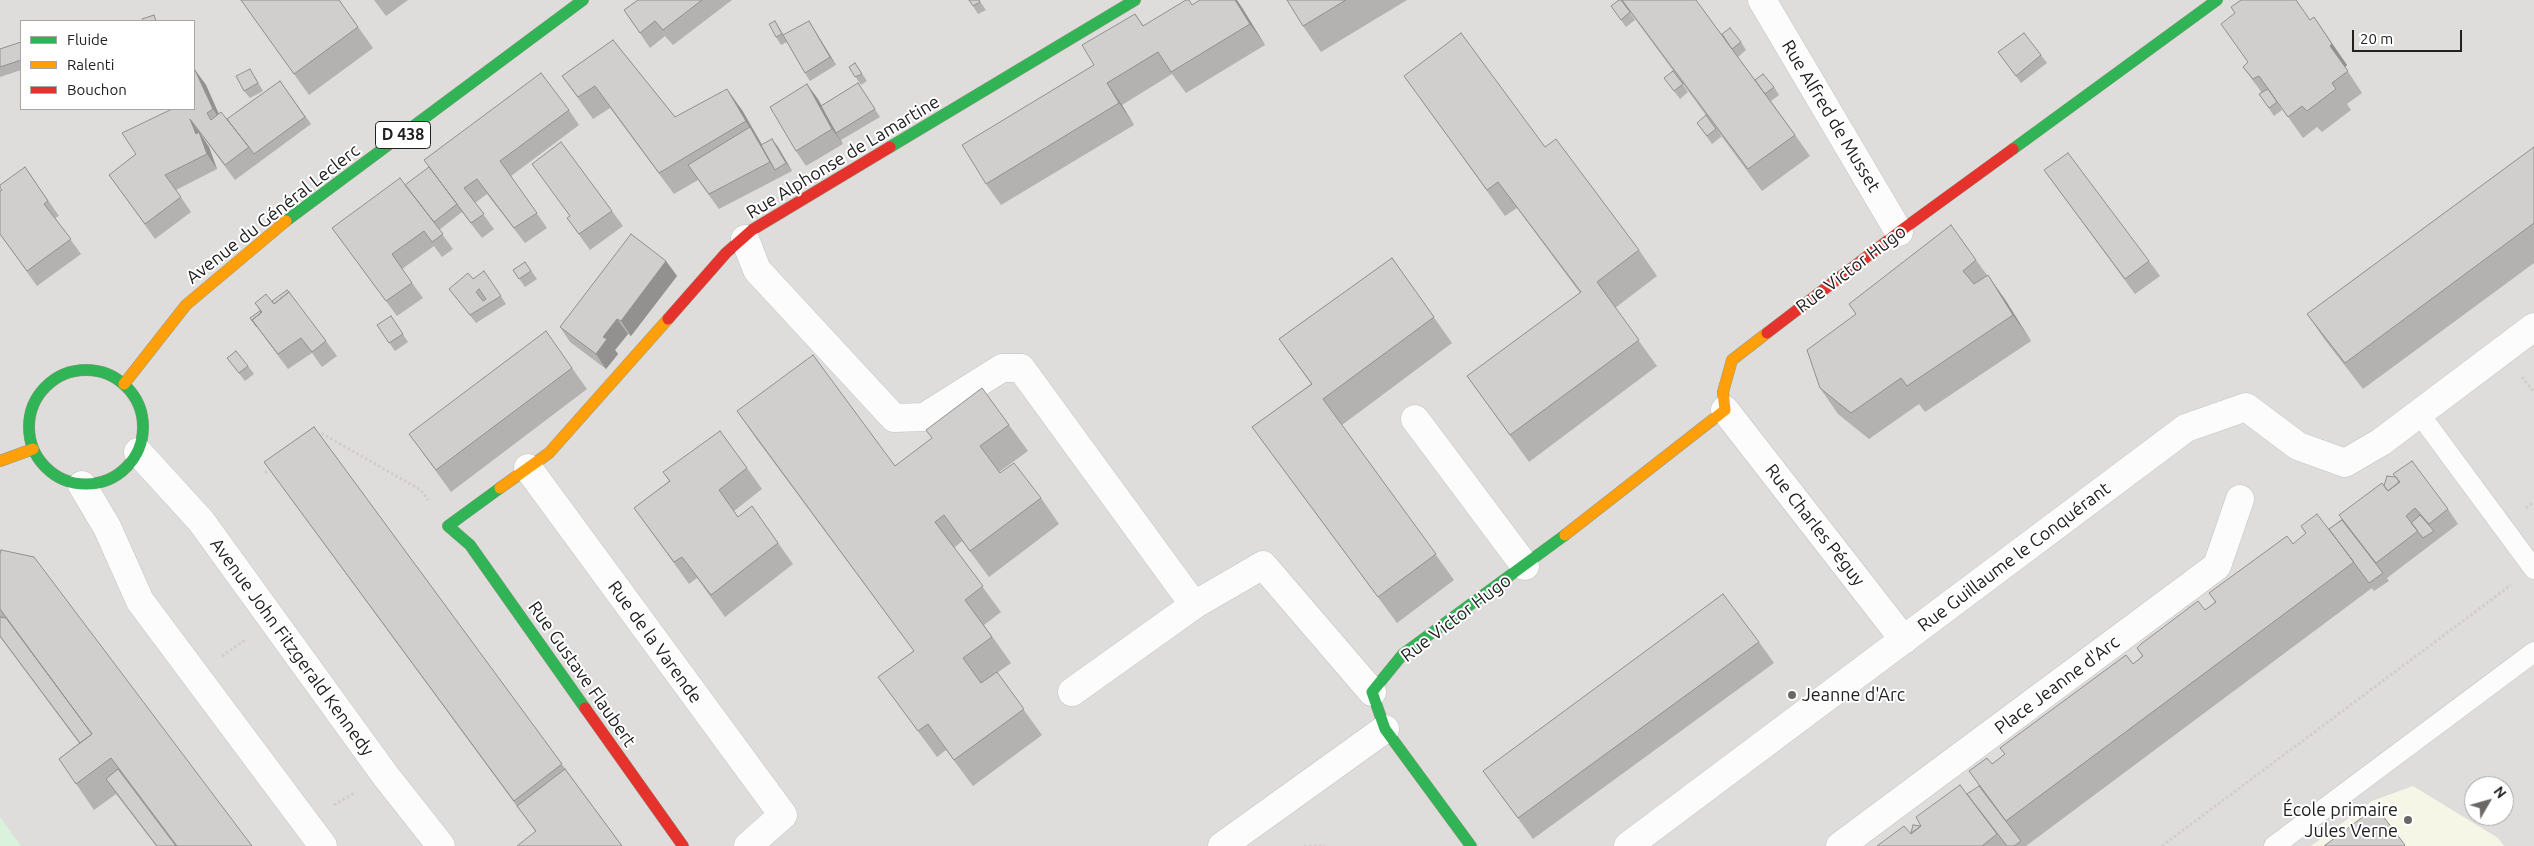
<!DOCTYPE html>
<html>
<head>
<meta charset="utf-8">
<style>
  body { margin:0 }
  #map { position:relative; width:2534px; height:846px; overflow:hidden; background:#eeedea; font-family:Ubuntu,sans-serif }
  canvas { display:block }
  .legend { position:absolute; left:20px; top:20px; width:175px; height:90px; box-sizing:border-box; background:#fff; border:1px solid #a6a6a6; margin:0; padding:6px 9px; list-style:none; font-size:15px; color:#212121 }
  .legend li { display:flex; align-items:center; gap:10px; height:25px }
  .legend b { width:25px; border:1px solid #a6a6a6 }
  .north { position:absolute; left:2464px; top:776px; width:50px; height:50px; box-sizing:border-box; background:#fff; border:1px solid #a6a6a6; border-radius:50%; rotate:52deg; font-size:14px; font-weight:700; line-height:20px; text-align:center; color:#212121 }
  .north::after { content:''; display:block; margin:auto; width:18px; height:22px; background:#696867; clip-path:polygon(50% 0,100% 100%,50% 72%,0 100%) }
  .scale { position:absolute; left:2352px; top:30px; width:110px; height:22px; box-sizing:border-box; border:2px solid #212121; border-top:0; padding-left:6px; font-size:15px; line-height:18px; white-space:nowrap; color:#212121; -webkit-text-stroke:4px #fff; paint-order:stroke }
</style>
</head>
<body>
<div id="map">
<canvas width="2534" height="846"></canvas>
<ul class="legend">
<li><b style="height:6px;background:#30b455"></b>Fluide</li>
<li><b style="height:6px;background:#ff9f0a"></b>Ralenti</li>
<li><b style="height:6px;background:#e5322d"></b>Bouchon</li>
</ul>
<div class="north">N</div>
<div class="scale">20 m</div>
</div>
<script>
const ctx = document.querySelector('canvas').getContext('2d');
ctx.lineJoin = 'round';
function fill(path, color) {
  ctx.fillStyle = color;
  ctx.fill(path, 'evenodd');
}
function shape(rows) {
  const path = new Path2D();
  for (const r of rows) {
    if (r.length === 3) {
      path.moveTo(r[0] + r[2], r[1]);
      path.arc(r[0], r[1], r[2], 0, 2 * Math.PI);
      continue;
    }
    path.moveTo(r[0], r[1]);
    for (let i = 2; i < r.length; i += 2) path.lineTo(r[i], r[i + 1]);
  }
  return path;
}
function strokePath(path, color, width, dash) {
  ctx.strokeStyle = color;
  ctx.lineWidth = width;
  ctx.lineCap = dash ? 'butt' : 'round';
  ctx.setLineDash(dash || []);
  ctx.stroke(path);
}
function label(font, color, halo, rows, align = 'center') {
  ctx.font = font + ' Ubuntu,sans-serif';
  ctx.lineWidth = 4;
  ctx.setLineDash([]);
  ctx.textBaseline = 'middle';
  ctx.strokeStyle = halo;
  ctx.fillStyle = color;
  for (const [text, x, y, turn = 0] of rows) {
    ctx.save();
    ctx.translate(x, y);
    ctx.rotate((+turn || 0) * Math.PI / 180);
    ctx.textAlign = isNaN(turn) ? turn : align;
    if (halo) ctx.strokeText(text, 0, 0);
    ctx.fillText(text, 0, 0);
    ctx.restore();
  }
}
fill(shape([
  [0,0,2534,0,2534,846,0,846],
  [21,21,194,21,194,109,21,109],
  [2474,786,2504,786,2504,816,2474,816]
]), '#dedddb');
fill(shape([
  [2413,786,2498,838,2504,846,2311,846,2372,801]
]), '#f6f6e7');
fill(shape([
  [0,817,21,846,0,846]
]), '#daf2db');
const lane = shape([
  [2418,412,2534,569],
  [2274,846,2534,652]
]);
const street = shape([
  [1762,0,1899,232],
  [745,239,757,270,894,418,924,417,1002,368,1021,368,1194,605,1263,565,1372,692],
  [1725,410,1904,640],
  [1415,419,1525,566],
  [138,452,201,521,385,775,441,846],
  [528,468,783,815,748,846],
  [82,485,107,527,140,601,323,846],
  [1072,692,1194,605],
  [1222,846,1385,729],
  [1628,846,2186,428,2246,407,2298,446,2345,463,2381,442,2534,327],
  [1840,846,2217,566,2240,499]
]);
const fast = shape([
  [890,147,1135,0],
  [2013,149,2217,0],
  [286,221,583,0],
  [86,427,57],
  [500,488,448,526,470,545,585,708],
  [1471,846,1385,729,1372,692,1403,654,1565,535]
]);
const slow = shape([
  [124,384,186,305,286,221],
  [0,461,33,449],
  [500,488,549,453,668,319],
  [1565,535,1725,410,1723,392,1732,360,1767,333]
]);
const jam = shape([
  [668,319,726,253,752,230,890,147],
  [1767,333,1899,232,2013,149],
  [585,708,683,846]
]);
strokePath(lane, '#c4c4c2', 21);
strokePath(street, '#c4c4c2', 29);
strokePath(fast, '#959783', 12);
strokePath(slow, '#959783', 12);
strokePath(jam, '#959783', 12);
strokePath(shape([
  [2522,377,2534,392],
  [318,436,321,433,421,490,428,500],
  [265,473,272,468],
  [2526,508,2534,502],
  [222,656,245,640],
  [334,805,356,792],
  [1304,846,1325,846],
  [2162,846,2511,585]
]), '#d7cbc9', 3, [2.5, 2.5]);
strokePath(lane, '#fcfcfc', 20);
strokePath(street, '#fcfcfc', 28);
strokePath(fast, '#30b455', 11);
strokePath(slow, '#ff9f0a', 11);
strokePath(jam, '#e5322d', 11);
fill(shape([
  [241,0,339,0,373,48,309,95],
  [374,0,408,0,386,16],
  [638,0,732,0,673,45,665,36,650,48,624,10],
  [979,0,986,10,978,14,973,6],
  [1287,0,1407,0,1321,52,1303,26],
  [1621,0,1696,0,1727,42,1741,42,1746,50,1738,57,1758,84,1774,87,1779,95,1771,101,1810,156,1762,191],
  [1621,0,1635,20,1626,27,1611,6],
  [1192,5,1241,6,1265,45,1186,93,1172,74,1122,105,1134,125,1001,205,986,184,1094,65,1135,14,1144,26],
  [2310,20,2347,65,2345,67,2362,93,2347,104,2351,110,2322,132,2317,127,2303,138,2274,97,2282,110,2274,116,2259,94,2262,93,2243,67],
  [775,21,784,35,809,21,836,65,810,81,805,73,787,42,781,45,776,37],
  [613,40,675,117,742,110,762,145,772,139,778,147,792,171,719,209,698,180,674,194,610,108,593,119,562,76],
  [21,42,21,70,0,77,0,49],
  [1998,52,2041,55,2047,63,2021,83],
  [855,63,867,81,861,85,849,67],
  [195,70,206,85,219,114,227,119,280,81,311,124,235,180,201,134,209,147,217,169,176,190,191,212,155,239,109,175,194,109],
  [1673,71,1688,92,1680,99,1664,78],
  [1404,76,1545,147,1639,250,1657,276,1615,308,1657,366,1529,462,1467,376,1580,293,1517,208,1505,216],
  [255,77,263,91,250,98,244,91],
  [858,83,880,117,841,140,843,144,806,166,796,151,818,99,821,106],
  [569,110,579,125,511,176,547,228,525,243,487,194,475,203,494,229,482,238,462,212,439,230,453,249,442,257,434,246,402,269,423,298,397,316,332,228,405,185],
  [1697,123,1716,129,1722,136,1712,144],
  [2534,147,2534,263,2363,389,2325,340,2307,314],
  [25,167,59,216,55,218,81,254,37,286,0,234],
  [2044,170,2149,261,2160,276,2135,294],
  [612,211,623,226,590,250,567,218],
  [1392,258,1452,343,1342,425,1454,580,1397,623,1271,453,1252,427,1311,384,1279,339],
  [1976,260,2006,301,2031,341,1925,412,1919,404,1869,439,1838,414,1820,388,1856,314,1849,304],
  [666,261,677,276,631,336,628,334,615,350,618,354,606,369,570,342,560,327],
  [525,262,537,279,525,287,513,270],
  [484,271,506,304,476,323,449,289,473,279],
  [272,301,326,341,337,356,322,367,312,353,288,369,250,318,260,311,255,303],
  [391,316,408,342,395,351,377,325],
  [227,358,248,366,254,374,245,381],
  [572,368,587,389,451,492,409,434],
  [737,411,895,466,1009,425,1028,451,999,472,1041,498,1059,524,989,577,962,541,954,548,1001,612,984,625,1011,663,997,673,1042,735,973,786,946,750,937,757,878,677,914,651,755,437],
  [314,427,622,846,535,831,283,488,264,462],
  [747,468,762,489,734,511,738,517,752,506,793,564,725,617,697,578,689,584,634,508,669,481,663,472],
  [2384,486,2448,509,2458,524,2387,578,2389,581,2374,591,2371,587,2372,588,2026,846,2006,846,1999,836,2006,846,1877,846,1911,834,1921,826,1967,794,1983,791,1969,771,1992,764,2005,754,2000,748,2133,664,2142,656,2137,648,2205,610,2215,602,2209,593,2293,544,2306,534,2301,526,2329,529],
  [0,554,252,846,156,846,116,794,94,810,59,759,79,743,0,637],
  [1759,642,1774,663,1533,839,1483,771]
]), '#b4b2b0');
fill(shape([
  [1235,0,1237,0,1241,6,1265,45,1250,24],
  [2314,17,2347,65,2344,68,2330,46],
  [809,21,814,29,836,65,830,57],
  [195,70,206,85,223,124,213,109],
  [1107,83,1122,105,1134,125,1119,103],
  [807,84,818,99,836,132,836,133,843,144,832,129],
  [727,89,742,110,776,169,775,170,770,162],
  [190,119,209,147,217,169,207,154,196,134],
  [772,139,778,147,792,171,786,163],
  [666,261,677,276,631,336,621,321],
  [1988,275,2006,301,2031,341,2013,315],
  [617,319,628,334,615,350,618,354,606,369,596,354,603,337]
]), '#929190');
const building = shape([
  [241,0,339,0,358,27,294,74,241,0],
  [638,0,702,0,663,30,655,21,640,33,624,10,638,0],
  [969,0,979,0,980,2,973,6,969,0],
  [1186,0,1189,0,1192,5,1200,0,1235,0,1250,24,1171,72,1158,52,1107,83,1119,103,986,184,962,145,1094,65,1082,45,1135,14,1143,26,1186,0],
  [1287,0,1346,0,1303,26,1287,0],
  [1619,0,1621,0,1630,12,1621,20,1611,6,1619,0],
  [1622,0,1696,0,1795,135,1748,169,1622,0],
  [2241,0,2296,0,2310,20,2314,17,2332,44,2330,46,2348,71,2332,83,2336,89,2307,111,2302,106,2288,117,2259,76,2253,79,2243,67,2248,62,2221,24,2235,13,2231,7,2241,0],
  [154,15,156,21,143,21,142,19,154,15],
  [775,21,782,34,776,37,769,24,775,21],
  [809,21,830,57,805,73,783,35,809,21],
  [1730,28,1741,42,1732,49,1722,34,1730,28],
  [1461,33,1545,147,1556,139,1639,250,1597,282,1639,340,1510,435,1467,376,1581,292,1498,182,1487,190,1404,76,1461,33],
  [2024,33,2041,55,2016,76,1998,52,2024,33],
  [613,40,675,117,727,89,746,121,659,173,595,86,578,97,562,76,613,40],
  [21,42,21,60,0,67,0,49,21,42],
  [855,63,862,74,855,77,849,67,855,63],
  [250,69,258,83,244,91,236,76,250,69],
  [195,70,213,109,207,113,211,120,221,112,249,147,225,165,190,119,196,134,199,132,207,154,165,175,181,197,145,224,109,175,136,154,122,133,172,109,194,109,194,71,195,70],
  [1673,71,1683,84,1674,91,1664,78,1673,71],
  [541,73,569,110,500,161,537,213,514,228,477,179,464,188,484,214,471,223,424,160,541,73],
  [1763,74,1774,87,1765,94,1755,80,1763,74],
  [280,81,305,117,254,154,227,119,280,81],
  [858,83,875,109,836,133,821,106,858,83],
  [807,84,832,129,796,151,770,107,807,84],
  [2268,89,2277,102,2269,108,2259,94,2268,89],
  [1706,115,1716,129,1707,136,1697,123,1706,115],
  [750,127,770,162,709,194,688,165,750,127],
  [772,139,786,163,775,170,761,145,772,139],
  [561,142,612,211,579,234,567,218,570,216,532,164,561,142],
  [2534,147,2534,223,2345,363,2307,314,2534,147],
  [2068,153,2149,261,2125,279,2044,170,2068,153],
  [25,167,48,201,44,204,71,239,27,271,0,234,0,191,2,190,0,188,0,185,25,167],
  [429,167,457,204,434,222,405,185,429,167],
  [400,178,443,234,432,242,424,231,392,254,412,283,386,301,332,228,400,178],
  [1951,225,1976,260,1963,271,1974,284,1988,275,2013,315,1907,386,1901,378,1851,413,1820,388,1807,350,1856,314,1849,304,1951,225],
  [631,234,666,261,621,321,617,319,603,337,607,339,596,354,560,327,631,234],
  [1392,258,1434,317,1323,399,1436,554,1378,597,1252,427,1312,384,1279,339,1392,258],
  [525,262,531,271,519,279,513,270,525,262],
  [484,271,501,296,470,315,449,289,468,273,473,279,484,271],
  [479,289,486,299,483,301,476,292,479,289],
  [287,290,289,292,274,304,272,301,287,290],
  [289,292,326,341,312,352,301,338,278,354,252,320,262,312,255,303,266,294,274,304,289,292],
  [260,311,261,313,252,320,257,327,250,318,260,311],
  [391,316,403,334,389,343,377,325,391,316],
  [546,331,572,368,436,470,409,434,546,331],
  [236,351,248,366,239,373,227,358,236,351],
  [813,355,895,466,932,438,926,430,982,388,1009,425,980,446,1000,473,1014,463,1041,498,970,551,944,515,935,522,983,586,965,600,992,637,963,658,981,683,997,672,1024,709,954,760,928,724,918,731,878,677,914,651,737,411,813,355],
  [314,427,562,764,514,801,264,462,314,427],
  [720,431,747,468,719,490,738,517,752,506,778,543,711,595,682,557,674,562,634,508,670,481,663,472,720,431],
  [2412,461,2448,509,2429,524,2415,508,2406,516,2418,531,2376,563,2339,515,2382,483,2388,491,2400,482,2393,474,2412,461],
  [2387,476,2396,477,2399,482,2388,491,2384,486,2387,476],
  [2317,514,2354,562,2006,821,1969,771,1987,758,1992,764,2005,754,2000,748,2126,655,2133,664,2143,656,2137,648,2141,644,2198,601,2205,610,2216,602,2209,593,2287,536,2293,544,2306,533,2301,526,2317,514],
  [2420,515,2434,531,2423,538,2411,523,2420,515],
  [2342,520,2383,573,2369,583,2329,529,2342,520],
  [1,550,34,557,252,846,177,846,111,758,76,784,59,759,92,734,0,609,0,554,1,550],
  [1723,594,1759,642,1518,818,1483,771,1723,594],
  [0,617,6,618,92,734,80,743,0,636,0,617],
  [118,769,176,846,157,846,106,779,118,769],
  [565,769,622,846,517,846,536,831,517,806,565,769],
  [1960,785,1997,834,1982,846,1877,846,1904,826,1911,834,1921,826,1916,817,1960,785],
  [1979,786,2021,841,2014,846,2007,846,1967,794,1979,786],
  [2376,807,2405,845,2404,846,2324,846,2376,807],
  [1913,825,1921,826,1911,833,1913,825]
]);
fill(building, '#d1cfcd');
strokePath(building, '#929190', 1);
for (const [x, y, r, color] of [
  [1792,695,5,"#696867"],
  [2408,820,5,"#696867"]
]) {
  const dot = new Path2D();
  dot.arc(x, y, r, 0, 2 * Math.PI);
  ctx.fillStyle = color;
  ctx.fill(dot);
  strokePath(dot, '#fff', 2);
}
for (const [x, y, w] of [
  [403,135,55]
]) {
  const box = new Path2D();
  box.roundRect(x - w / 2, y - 13.5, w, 27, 4);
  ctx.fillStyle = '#fff';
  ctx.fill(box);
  strokePath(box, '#212121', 1);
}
label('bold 16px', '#212121', null, [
  ["D 438",403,135]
]);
label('18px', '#212121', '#fff', [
  ["Rue Alfred de Musset",1831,116,59],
  ["Rue Alphonse de Lamartine",843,157,-31],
  ["Avenue du Général Leclerc",273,214,-38],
  ["Rue Victor Hugo",1851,269,-37],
  ["Rue Charles Péguy",1815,525,52],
  ["Rue Guillaume le Conquérant",2014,557,-37],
  ["Rue Victor Hugo",1456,618,-37],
  ["Rue de la Varende",655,642,54],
  ["Avenue John Fitzgerald Kennedy",292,647,54],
  ["Rue Gustave Flaubert",582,674,55],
  ["Place Jeanne d'Arc",2057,685,-37]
]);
label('18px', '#212121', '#fff', [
  ["Jeanne d'Arc",1802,695],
  ["École primaire",2398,810,"right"],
  ["Jules Verne",2398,831,"right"]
], 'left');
</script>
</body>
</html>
